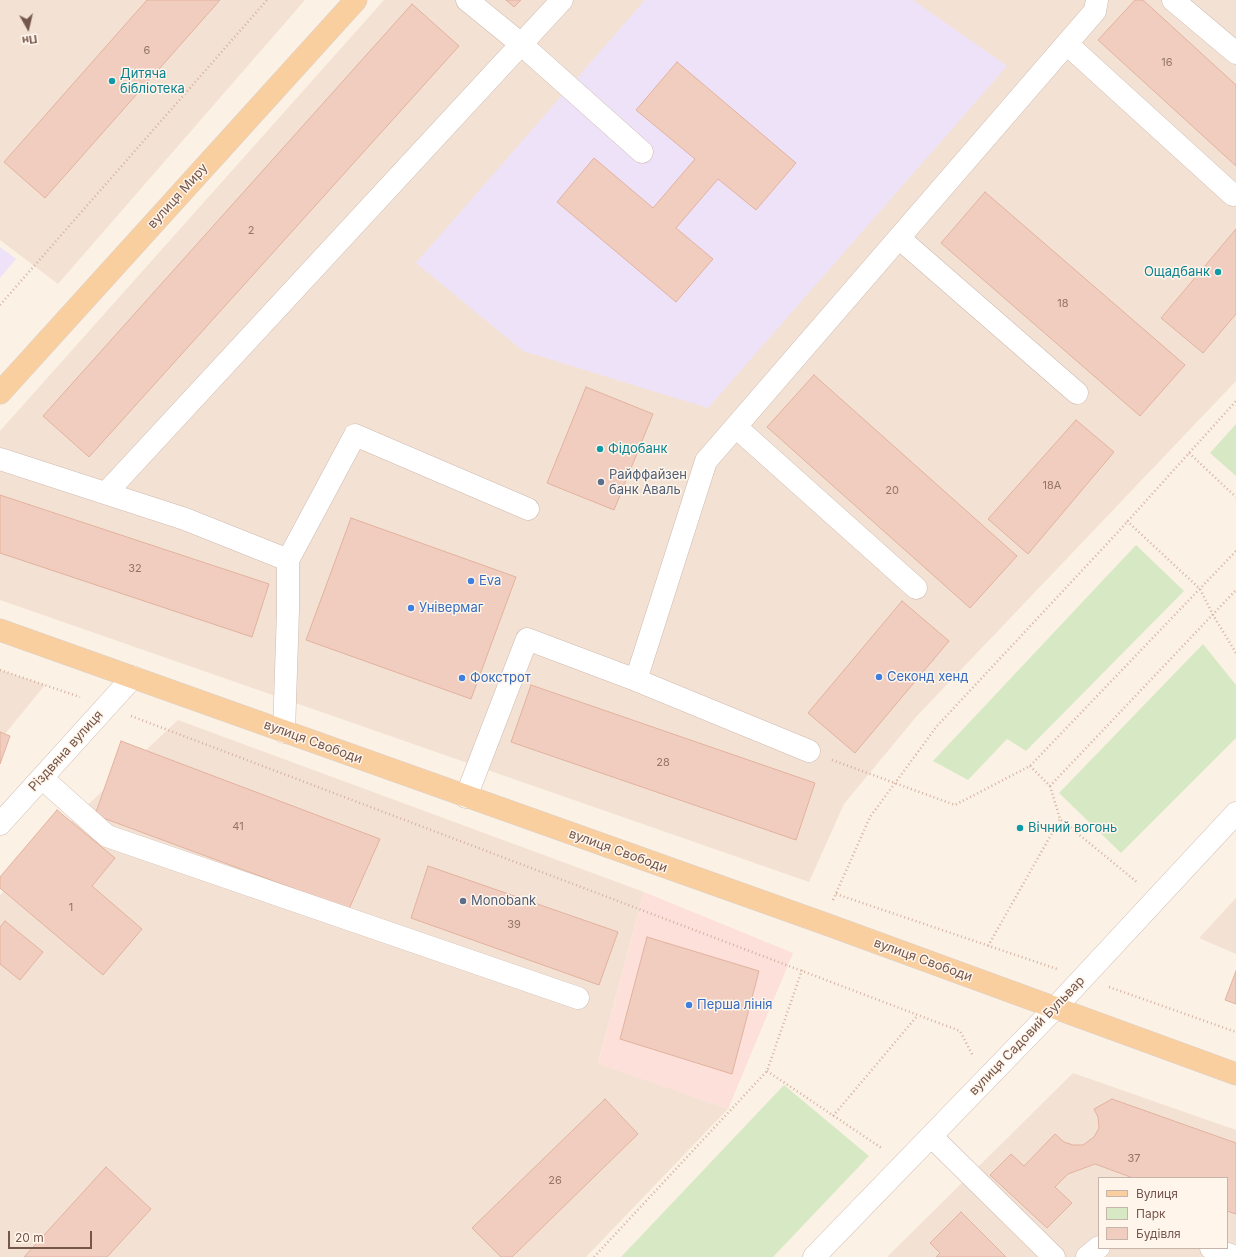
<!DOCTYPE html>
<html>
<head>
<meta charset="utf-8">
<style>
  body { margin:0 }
  #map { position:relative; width:1236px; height:1257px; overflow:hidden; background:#fcf1e5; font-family:Inter,sans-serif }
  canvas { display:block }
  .legend { position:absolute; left:1098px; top:1177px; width:130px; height:72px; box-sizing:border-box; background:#fff5eb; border:1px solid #c7b5ab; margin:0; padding:5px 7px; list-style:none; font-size:12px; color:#74564b }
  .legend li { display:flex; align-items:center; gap:8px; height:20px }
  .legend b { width:20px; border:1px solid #c7b5ab }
  .north { position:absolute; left:8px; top:8px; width:40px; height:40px; -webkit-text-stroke:3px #fff5eb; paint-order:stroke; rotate:172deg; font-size:11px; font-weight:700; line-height:16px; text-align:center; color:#74564b }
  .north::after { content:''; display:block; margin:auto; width:14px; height:18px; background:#74564b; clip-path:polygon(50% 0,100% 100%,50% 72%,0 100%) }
  .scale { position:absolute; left:8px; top:1231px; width:84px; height:18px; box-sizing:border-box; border:2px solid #74564b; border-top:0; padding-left:5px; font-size:12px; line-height:14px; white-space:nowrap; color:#74564b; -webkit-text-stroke:3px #fff5eb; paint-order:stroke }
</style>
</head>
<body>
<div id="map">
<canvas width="1236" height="1257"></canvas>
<ul class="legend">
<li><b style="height:5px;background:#f9cfa0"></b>Вулиця</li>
<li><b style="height:11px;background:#d6e9c4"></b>Парк</li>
<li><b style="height:11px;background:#f0cdbe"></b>Будівля</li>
</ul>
<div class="north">Пн</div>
<div class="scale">20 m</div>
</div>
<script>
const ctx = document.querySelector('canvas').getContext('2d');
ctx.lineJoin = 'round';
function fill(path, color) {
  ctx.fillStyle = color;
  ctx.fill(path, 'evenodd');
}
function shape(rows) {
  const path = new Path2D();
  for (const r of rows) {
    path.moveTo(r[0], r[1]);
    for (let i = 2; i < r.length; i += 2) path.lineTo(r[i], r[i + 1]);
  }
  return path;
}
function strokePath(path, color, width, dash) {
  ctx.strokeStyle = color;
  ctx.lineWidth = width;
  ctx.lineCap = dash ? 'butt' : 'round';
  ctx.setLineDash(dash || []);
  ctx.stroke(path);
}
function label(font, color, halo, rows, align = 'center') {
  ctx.font = font + ' Inter,sans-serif';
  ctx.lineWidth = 3;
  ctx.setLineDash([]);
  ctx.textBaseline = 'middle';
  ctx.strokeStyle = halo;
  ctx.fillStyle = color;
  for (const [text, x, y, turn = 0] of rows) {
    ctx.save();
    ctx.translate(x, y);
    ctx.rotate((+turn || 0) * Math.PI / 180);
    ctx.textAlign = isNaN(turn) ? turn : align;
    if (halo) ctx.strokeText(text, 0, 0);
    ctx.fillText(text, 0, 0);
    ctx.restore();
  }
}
fill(shape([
  [0,0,305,0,58,284,0,240],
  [384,0,1236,0,1236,381,916,717,844,804,809,882,0,600,0,431],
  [0,670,45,685,0,740],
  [178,720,644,892,598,1063,728,1109,586,1257,0,1257,0,895,78,814],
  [1236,898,1236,954,1199,938],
  [1073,1073,1236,1130,1236,1257,887,1257],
  [1099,1178,1227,1178,1227,1248,1099,1248]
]), '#f3e2d4');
fill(shape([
  [644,892,793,953,728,1109,598,1064]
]), '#fce0d9');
fill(shape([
  [645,0,913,0,1007,66,708,408,523,351,416,263],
  [0,247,16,259,0,278]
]), '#eee2f8');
fill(shape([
  [1236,424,1236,476,1210,453],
  [1136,545,1184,591,1026,751,1007,739,968,780,933,761],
  [1203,644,1236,685,1236,738,1121,853,1059,793],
  [784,1085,869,1156,773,1257,621,1257]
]), '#d6e9c4');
const building = shape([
  [147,0,220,0,45,198,4,162,147,0],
  [506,0,521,0,514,7,506,0],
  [1135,0,1143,0,1236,85,1236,166,1098,40,1135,0],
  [412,4,459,46,89,457,43,416,412,4],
  [677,62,796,163,756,210,718,179,676,228,713,259,676,302,557,202,594,158,653,208,695,159,636,110,677,62],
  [985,192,1185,365,1140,416,941,243,985,192],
  [1236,229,1236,314,1203,353,1161,318,1236,229],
  [814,375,1017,556,970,608,767,427,814,375],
  [586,387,653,414,614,510,547,483,586,387],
  [1076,420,1114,452,1028,554,988,519,1076,420],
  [0,495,269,584,252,637,0,553,0,495],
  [351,518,516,577,471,699,306,640,351,518],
  [902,601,949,641,855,753,808,713,902,601],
  [531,685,815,783,796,840,511,742,531,685],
  [0,732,10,736,0,764,0,732],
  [121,741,380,839,349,909,95,815,121,741],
  [57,810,115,858,92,886,142,929,103,975,0,888,0,877,57,810],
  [428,866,618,932,599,985,411,918,428,866],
  [5,921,43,952,20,980,0,964,0,927,5,921],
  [647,937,759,971,732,1074,620,1039,647,937],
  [1236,971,1236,1004,1225,1000,1236,971],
  [605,1099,638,1134,512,1257,501,1257,472,1228,605,1099],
  [1112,1099,1236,1143,1236,1214,1227,1211,1227,1178,1133,1178,1095,1164,1068,1174,1055,1187,1072,1203,1047,1228,990,1175,1011,1154,1024,1166,1055,1134,1064,1142,1073,1145,1083,1145,1094,1137,1099,1128,1098,1117,1094,1109,1112,1099],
  [106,1167,151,1209,107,1257,24,1257,106,1167],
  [961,1212,1006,1257,936,1257,940,1253,930,1243,961,1212]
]);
fill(building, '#f0cdbe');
strokePath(building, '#e3b29e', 1);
const minor = shape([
  [467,0,521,44,642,152],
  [1173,0,1236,53],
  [1067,44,1233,195],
  [899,238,1077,393],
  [736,427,916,588],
  [0,459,185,519,288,560],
  [106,493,562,0],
  [636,680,809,751],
  [284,732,288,610,288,560,355,435,528,509],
  [42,778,107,836,578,998],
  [466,797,527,639,636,680,706,461,1095,11,1097,0],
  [0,824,133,677],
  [931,1136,1054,1257],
  [1211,1248,1236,1257],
  [814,1257,1055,1008,1236,813],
  [1087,1257,1099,1247]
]);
const major = shape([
  [0,393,356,0],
  [0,630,823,923,1236,1074]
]);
strokePath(minor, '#cfbaaf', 23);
strokePath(major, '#d8d0cd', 23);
strokePath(shape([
  [0,305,267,0],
  [1189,453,1236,497],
  [1127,521,1200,589,1213,615,1236,653],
  [0,670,80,697],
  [131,716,960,1031,973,1056],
  [832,760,955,805,1030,766,1236,551],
  [1030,766,1050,786,1236,590],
  [1050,786,1060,819,1138,883],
  [836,894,1057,969],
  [833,900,870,817,937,726,1117,533,1236,401],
  [988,946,1060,819],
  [1109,987,1236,1032],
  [767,1071,883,1149],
  [833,1116,918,1015],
  [594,1257,767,1071,802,970]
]), '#d5b0a1', 2.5, [1, 3]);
strokePath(minor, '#fff', 22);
strokePath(major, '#f9cfa0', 22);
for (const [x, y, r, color] of [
  [112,81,4,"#0f9aa8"],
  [1218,272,4,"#0f9aa8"],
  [600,449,4,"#0f9aa8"],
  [601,482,4,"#5c6f8a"],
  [471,581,4,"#3f7fe0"],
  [411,608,4,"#3f7fe0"],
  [879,677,4,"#3f7fe0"],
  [462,678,4,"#3f7fe0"],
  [1020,828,4,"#0f9aa8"],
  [463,901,4,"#5c6f8a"],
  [689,1005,4,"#3f7fe0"]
]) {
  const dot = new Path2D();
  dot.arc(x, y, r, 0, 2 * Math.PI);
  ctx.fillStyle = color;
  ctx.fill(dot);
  strokePath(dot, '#fff5eb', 1.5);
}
label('11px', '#937468', null, [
  ["6",147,51],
  ["16",1167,63],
  ["2",251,231],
  ["18",1063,304],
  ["18А",1052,486],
  ["20",892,491],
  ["32",135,569],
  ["28",663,763],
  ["41",238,827],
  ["1",71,908],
  ["39",514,925],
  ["37",1134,1159],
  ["26",555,1181]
]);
label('13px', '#0d838f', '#fff5eb', [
  ["Дитяча",120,74],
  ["бібліотека",120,89],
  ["Ощадбанк",1210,272,"right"],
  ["Фідобанк",608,449],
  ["Вічний вогонь",1028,828]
], 'left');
label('13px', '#74564b', '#fff5eb', [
  ["вулиця Миру",178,196,-48],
  ["вулиця Свободи",313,742,20],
  ["Різдвяна вулиця",66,751,-48],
  ["вулиця Свободи",618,851,20],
  ["вулиця Свободи",923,960,20],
  ["вулиця Садовий Бульвар",1027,1036,-46]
]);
label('13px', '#4e5e75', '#fff5eb', [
  ["Райффайзен",609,475],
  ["банк Аваль",609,490],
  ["Monobank",471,901]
], 'left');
label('13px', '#366cbe', '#fff5eb', [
  ["Eva",479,581],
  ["Універмаг",419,608],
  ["Секонд хенд",887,677],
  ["Фокстрот",470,678],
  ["Перша лінія",697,1005]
], 'left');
</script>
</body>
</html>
